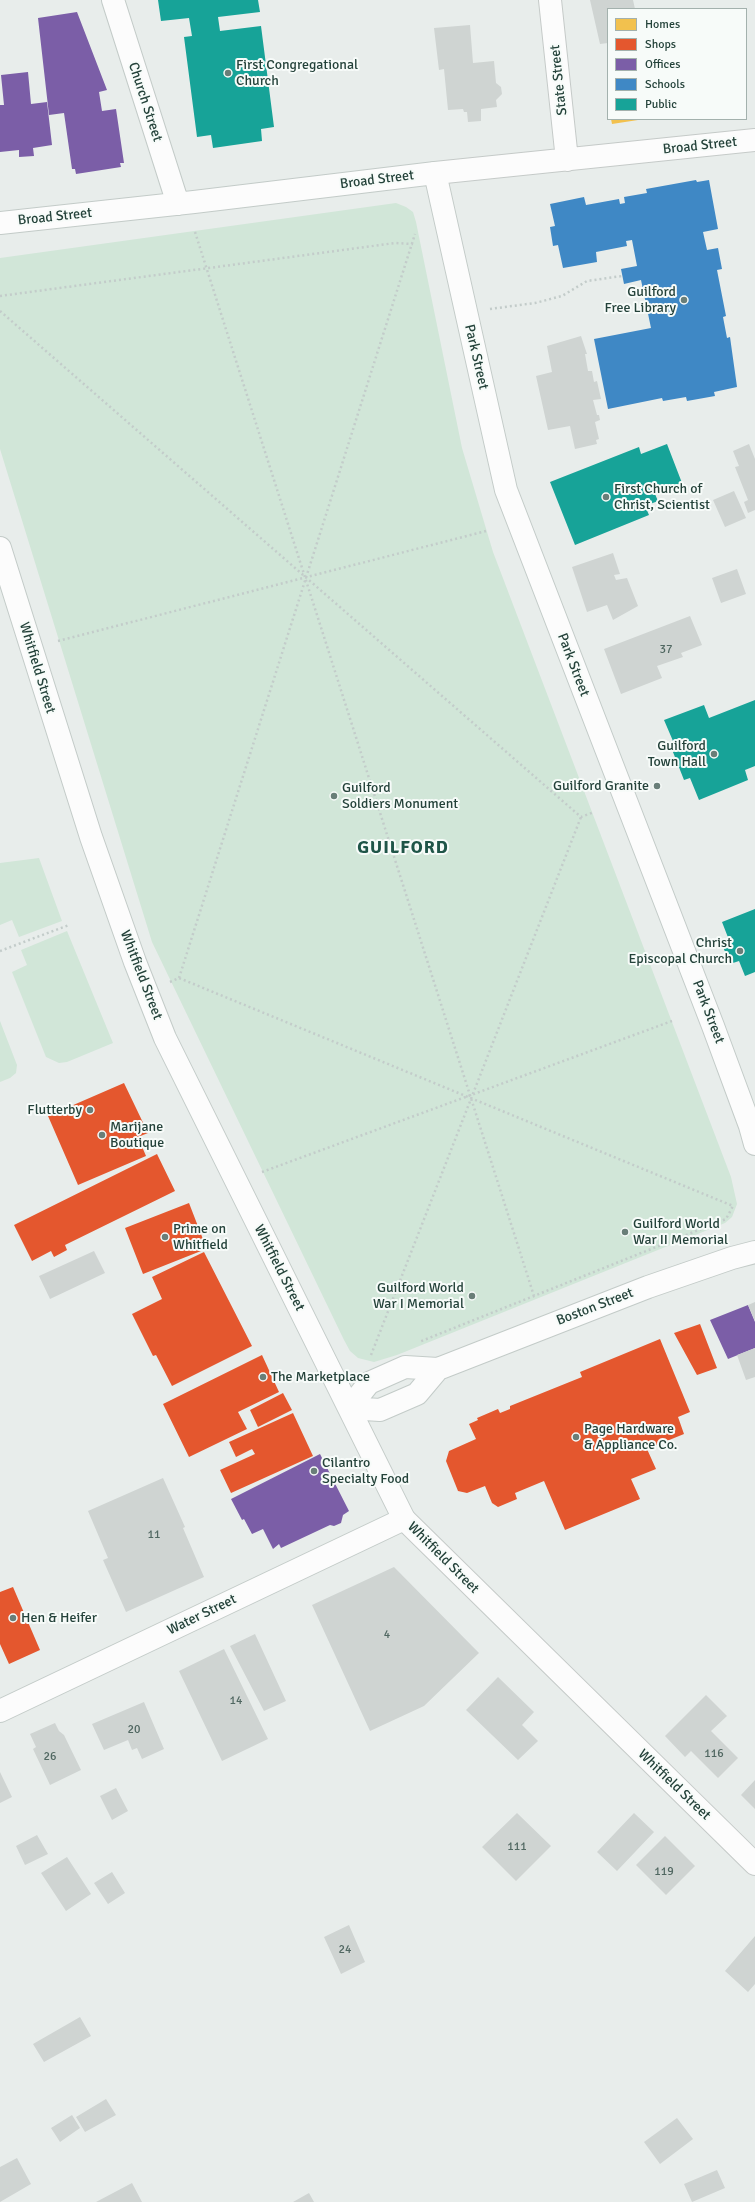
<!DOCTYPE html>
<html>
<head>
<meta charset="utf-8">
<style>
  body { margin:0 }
  #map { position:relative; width:755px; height:2202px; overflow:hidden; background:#e8edeb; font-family:Signika,sans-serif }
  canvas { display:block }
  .legend { position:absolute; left:607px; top:8px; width:140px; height:112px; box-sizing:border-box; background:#f7fbf9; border:1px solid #a3b1ad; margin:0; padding:5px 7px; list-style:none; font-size:12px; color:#24423a }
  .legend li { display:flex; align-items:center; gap:8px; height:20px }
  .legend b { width:20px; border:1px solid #a3b1ad }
</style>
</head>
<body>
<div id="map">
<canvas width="755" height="2202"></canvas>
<ul class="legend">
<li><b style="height:11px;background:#f2c14e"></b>Homes</li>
<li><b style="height:11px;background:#e4572e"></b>Shops</li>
<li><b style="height:11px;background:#7b5ea7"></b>Offices</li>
<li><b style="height:11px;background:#3f88c5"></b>Schools</li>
<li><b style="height:11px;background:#17a398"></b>Public</li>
</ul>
</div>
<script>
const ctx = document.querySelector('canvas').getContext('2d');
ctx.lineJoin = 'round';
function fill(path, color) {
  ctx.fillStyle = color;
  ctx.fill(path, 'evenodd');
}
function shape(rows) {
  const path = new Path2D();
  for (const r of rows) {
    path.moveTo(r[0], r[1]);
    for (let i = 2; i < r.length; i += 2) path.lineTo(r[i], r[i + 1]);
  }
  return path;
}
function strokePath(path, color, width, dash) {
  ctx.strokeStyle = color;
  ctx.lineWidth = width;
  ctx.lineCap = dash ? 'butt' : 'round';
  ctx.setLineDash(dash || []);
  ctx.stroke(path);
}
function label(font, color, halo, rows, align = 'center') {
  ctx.font = font + ' Signika,sans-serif';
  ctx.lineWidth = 4;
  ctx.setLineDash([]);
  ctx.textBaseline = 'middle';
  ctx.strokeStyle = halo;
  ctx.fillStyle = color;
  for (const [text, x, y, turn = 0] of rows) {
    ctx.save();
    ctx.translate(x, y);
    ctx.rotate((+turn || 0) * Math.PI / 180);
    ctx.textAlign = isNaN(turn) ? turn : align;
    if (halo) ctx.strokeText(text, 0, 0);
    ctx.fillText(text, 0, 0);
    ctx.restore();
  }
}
fill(shape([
  [396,203,406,207,413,212,416,222,462,448,493,552,731,1177,737,1204,732,1217,725,1223,397,1355,374,1362,358,1358,350,1351,344,1340,152,942,0,449,0,258],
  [39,858,62,921,19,937,12,920,0,925,0,863],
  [67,931,113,1043,67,1062,59,1063,46,1057,12,972,27,965,21,950],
  [0,1021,17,1065,16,1073,10,1078,0,1082]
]), '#d1e6d8');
fill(shape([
  [611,119,638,119,638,120,612,124]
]), '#f2c14e');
fill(shape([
  [124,1083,148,1133,138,1137,146,1156,78,1185,48,1116],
  [157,1154,175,1191,65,1245,67,1250,54,1257,51,1251,32,1261,14,1225],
  [189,1203,206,1247,201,1249,201,1251,143,1274,125,1228],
  [204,1252,252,1346,172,1386,156,1355,153,1356,132,1314,162,1299,152,1277],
  [700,1324,717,1368,697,1375,674,1333],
  [660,1339,690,1412,678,1417,684,1434,647,1449,656,1469,631,1479,640,1499,565,1530,544,1481,515,1493,517,1499,498,1507,492,1503,485,1486,467,1493,458,1491,446,1461,449,1451,476,1439,469,1424,478,1420,477,1418,498,1409,500,1413,510,1409,510,1406,582,1377,580,1372],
  [262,1355,279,1392,238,1412,247,1429,189,1457,163,1404],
  [283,1393,292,1410,258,1427,250,1410],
  [293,1413,313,1456,231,1493,220,1470,255,1454,252,1449,236,1457,229,1442],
  [13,1587,40,1650,9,1664,0,1644,0,1592]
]), '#e4572e');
fill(shape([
  [77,12,107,90,99,92,102,111,116,109,124,163,120,163,121,167,76,174,75,169,72,169,64,113,49,115,38,18],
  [28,72,31,104,47,102,52,145,33,148,34,156,19,157,19,150,0,152,0,105,4,105,1,75],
  [748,1305,755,1322,755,1348,728,1359,710,1320],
  [320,1454,349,1511,343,1515,341,1523,334,1526,330,1525,281,1548,279,1544,273,1549,263,1529,252,1534,244,1519,242,1520,231,1499]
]), '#7b5ea7');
fill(shape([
  [696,180,697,182,709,180,718,229,703,232,707,250,718,248,722,269,717,270,726,316,723,317,727,338,730,337,737,387,714,392,715,396,687,401,686,397,663,401,662,398,608,409,594,339,651,328,641,280,624,284,621,269,637,266,632,240,626,241,627,246,596,252,597,262,563,268,558,245,553,246,550,227,555,226,550,204,584,197,586,205,619,199,620,204,625,203,624,197,647,193,646,189]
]), '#3f88c5');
fill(shape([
  [158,0,258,0,260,12,218,17,220,31,261,26,274,127,261,129,262,141,213,148,211,135,197,137,184,37,192,36,189,18,161,21],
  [667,444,682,483,655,494,658,501,645,506,649,515,575,545,550,482,639,447,641,454],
  [755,700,755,766,745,770,748,780,699,800,690,778,684,780,669,742,673,741,664,720,704,705,709,718],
  [755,909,755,972,745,976,739,961,730,964,721,942,729,940,722,922]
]), '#17a398');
fill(shape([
  [590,0,633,0,635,9,608,9,608,43,600,44],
  [470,25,473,63,494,61,496,83,501,87,502,94,496,100,497,107,481,109,481,121,468,122,467,112,464,112,463,109,448,110,444,69,439,70,434,28],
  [581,336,587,354,585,354,588,371,592,371,594,382,597,381,601,399,593,400,597,415,599,415,600,420,595,422,599,439,596,440,597,444,575,449,570,426,548,430,536,376,552,372,547,346],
  [749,444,755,459,755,510,748,513,744,502,748,500,735,467,739,466,733,451],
  [734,491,746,518,725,527,713,500],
  [613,553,620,574,614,575,616,580,627,578,638,606,613,620,607,605,587,612,572,567],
  [737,569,746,594,721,603,712,578],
  [690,616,702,645,681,653,683,657,657,666,662,678,621,694,604,649],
  [94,1251,105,1273,50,1299,39,1276],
  [755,1302,755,1321,748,1305],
  [755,1348,755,1377,746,1380,737,1355],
  [163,1478,185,1527,183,1528,204,1577,126,1612,103,1560,108,1558,88,1511],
  [394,1567,479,1653,424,1706,370,1731,312,1605],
  [255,1634,286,1701,264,1711,230,1646],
  [224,1649,268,1739,222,1761,179,1671],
  [498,1677,534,1712,522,1725,538,1741,518,1760,466,1710],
  [706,1695,727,1716,711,1731,738,1758,718,1778,691,1751,685,1757,665,1736],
  [144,1702,164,1749,142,1759,137,1748,132,1750,128,1740,104,1750,92,1724],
  [55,1723,59,1731,64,1735,81,1770,50,1785,33,1749,36,1747,30,1734],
  [0,1772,12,1797,0,1803],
  [755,1780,755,1809,741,1795],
  [116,1788,128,1811,112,1820,100,1796],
  [517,1813,551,1846,516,1881,482,1847],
  [634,1813,654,1832,617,1871,597,1852],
  [37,1835,48,1854,25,1865,16,1846],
  [665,1836,695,1866,666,1895,636,1865],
  [67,1857,91,1894,66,1911,41,1873],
  [112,1872,125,1893,108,1904,94,1883],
  [349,1925,365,1962,341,1974,324,1937],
  [755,1936,755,1984,748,1992,725,1971],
  [80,2017,91,2036,44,2062,33,2044],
  [106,2099,116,2115,85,2132,76,2117],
  [72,2115,80,2128,60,2142,51,2128],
  [677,2118,693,2139,660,2164,644,2142],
  [17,2158,31,2184,0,2202,0,2167],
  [717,2170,725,2188,692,2202,684,2184],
  [132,2183,142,2202,96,2202],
  [309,2193,314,2202,293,2202]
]), '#cfd4d2');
const street = shape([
  [550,0,567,160],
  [435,173,755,140],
  [404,1519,755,1864]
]);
const secondary = shape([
  [113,0,178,204],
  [0,223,194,202,435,173,506,490,713,1026,750,1126,755,1144],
  [0,548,91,837,135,962,165,1038,404,1519,0,1711],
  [349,1408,369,1383,405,1367,438,1369,648,1287,732,1258,755,1252],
  [349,1408,380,1410,417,1394,438,1369]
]);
strokePath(street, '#c5cac8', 24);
strokePath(secondary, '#c3cbc8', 24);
strokePath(shape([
  [195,232,534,1296],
  [0,296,395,243,413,244],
  [490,309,535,303,562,296,587,281,622,276],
  [0,311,581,817,594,812],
  [58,641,486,531],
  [0,951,69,925],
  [179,978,415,234],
  [170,982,179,978,733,1206,726,1219,419,1342],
  [262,1172,672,1021],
  [371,1355,581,817]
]), '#c3ccca', 2.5, [2, 3]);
strokePath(street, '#fcfcfc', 22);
strokePath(secondary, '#fcfcfc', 22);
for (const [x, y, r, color] of [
  [228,73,4,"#697e78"],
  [684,300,4,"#697e78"],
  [606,497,4,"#697e78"],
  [714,754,4,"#697e78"],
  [657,786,4,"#697e78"],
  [334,796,4,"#697e78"],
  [740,951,4,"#697e78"],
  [90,1110,4,"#697e78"],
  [102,1135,4,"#697e78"],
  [625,1232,4,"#697e78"],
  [165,1237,4,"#697e78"],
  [472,1296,4,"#697e78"],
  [263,1377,4,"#697e78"],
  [576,1437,4,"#697e78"],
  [314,1471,4,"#697e78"],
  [13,1618,4,"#697e78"]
]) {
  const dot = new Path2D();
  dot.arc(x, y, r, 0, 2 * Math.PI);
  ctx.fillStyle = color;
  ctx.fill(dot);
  strokePath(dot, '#f7fbf9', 1.5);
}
label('12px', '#506761', null, [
  ["37",666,650],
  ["11",154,1535],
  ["4",387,1635],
  ["14",236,1701],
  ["20",134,1730],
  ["116",714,1754],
  ["26",50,1757],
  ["111",517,1847],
  ["119",664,1872],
  ["24",345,1950]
]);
label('14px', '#24423a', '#f7fbf9', [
  ["First Congregational",236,65],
  ["Church",236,81],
  ["Guilford",676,292,"right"],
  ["Free Library",676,308,"right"],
  ["First Church of",614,489],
  ["Christ, Scientist",614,505],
  ["Guilford",706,746,"right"],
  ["Town Hall",706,762,"right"],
  ["Guilford Granite",649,786,"right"],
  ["Guilford",342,788],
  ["Soldiers Monument",342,804],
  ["Christ",732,943,"right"],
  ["Episcopal Church",732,959,"right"],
  ["Flutterby",82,1110,"right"],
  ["Marijane",110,1127],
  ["Boutique",110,1143],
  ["Guilford World",633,1224],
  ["War II Memorial",633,1240],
  ["Prime on",173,1229],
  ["Whitfield",173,1245],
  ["Guilford World",464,1288,"right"],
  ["War I Memorial",464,1304,"right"],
  ["The Marketplace",271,1377],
  ["Page Hardware",584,1429],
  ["& Appliance Co.",584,1445],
  ["Cilantro",322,1463],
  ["Specialty Food",322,1479],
  ["Hen & Heifer",21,1618]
], 'left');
label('14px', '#24423a', '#f7fbf9', [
  ["State Street",559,80,-96],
  ["Church Street",145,102,72],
  ["Broad Street",700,146,-6],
  ["Broad Street",377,180,-7],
  ["Broad Street",55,217,-6],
  ["Park Street",476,357,77],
  ["Park Street",573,665,69],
  ["Whitfield Street",37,668,73],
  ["Whitfield Street",141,975,69],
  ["Park Street",708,1012,69],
  ["Whitfield Street",279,1268,63],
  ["Boston Street",595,1307,-21],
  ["Whitfield Street",443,1558,45],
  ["Water Street",202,1615,-26],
  ["Whitfield Street",674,1785,44]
]);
ctx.letterSpacing = '1px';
label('bold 18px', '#1f5548', '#f7fbf9', [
  ["GUILFORD",403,848]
]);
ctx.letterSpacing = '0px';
</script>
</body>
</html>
